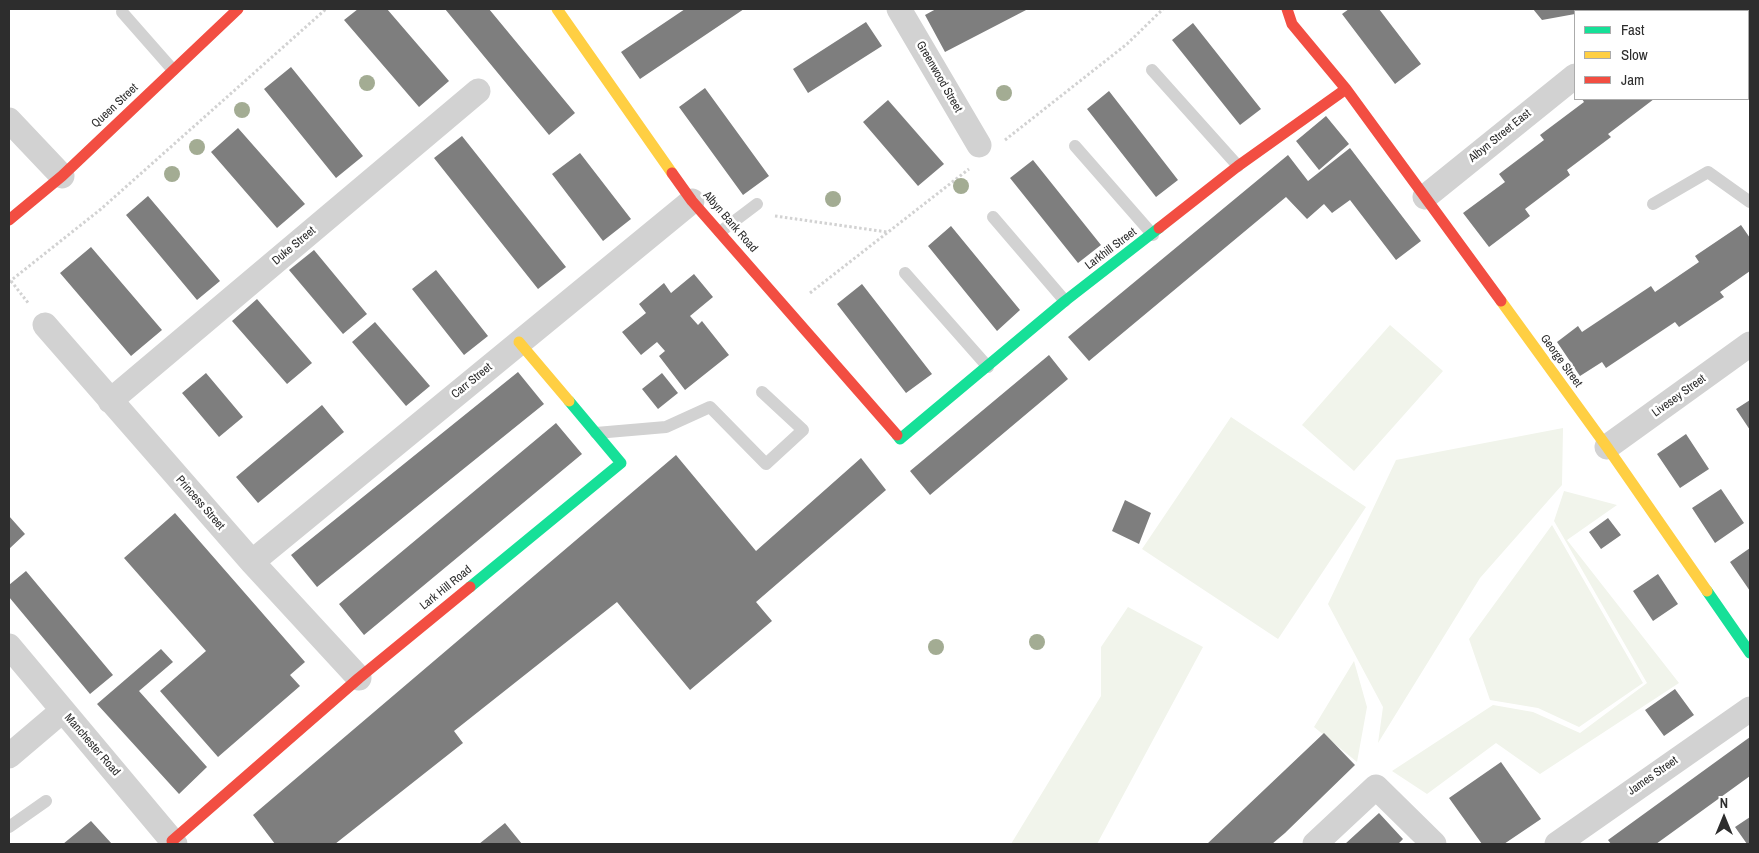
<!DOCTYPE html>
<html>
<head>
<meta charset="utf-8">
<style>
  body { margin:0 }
  #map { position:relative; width:1759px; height:853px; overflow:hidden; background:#fff; font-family:"Archivo Narrow",sans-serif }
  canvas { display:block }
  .frame { position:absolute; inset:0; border:10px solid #2d2d2d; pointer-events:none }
  .legend { position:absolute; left:1574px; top:10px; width:175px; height:90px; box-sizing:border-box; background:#fff; border:1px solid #ababab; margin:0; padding:6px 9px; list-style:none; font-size:15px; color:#2d2d2d }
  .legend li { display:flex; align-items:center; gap:10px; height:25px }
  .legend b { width:25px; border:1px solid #ababab }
  .north { position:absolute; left:1699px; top:793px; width:50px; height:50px; -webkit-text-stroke:4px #fff; paint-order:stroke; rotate:0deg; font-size:14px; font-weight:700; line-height:20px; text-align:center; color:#2d2d2d }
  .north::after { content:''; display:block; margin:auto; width:18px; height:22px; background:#2d2d2d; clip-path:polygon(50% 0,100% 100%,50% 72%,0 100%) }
</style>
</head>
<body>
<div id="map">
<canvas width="1759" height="853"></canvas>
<div class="frame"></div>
<ul class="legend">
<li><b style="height:6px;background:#16e098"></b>Fast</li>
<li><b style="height:6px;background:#ffcf43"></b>Slow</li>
<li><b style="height:6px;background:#f24e42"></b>Jam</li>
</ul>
<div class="north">N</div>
</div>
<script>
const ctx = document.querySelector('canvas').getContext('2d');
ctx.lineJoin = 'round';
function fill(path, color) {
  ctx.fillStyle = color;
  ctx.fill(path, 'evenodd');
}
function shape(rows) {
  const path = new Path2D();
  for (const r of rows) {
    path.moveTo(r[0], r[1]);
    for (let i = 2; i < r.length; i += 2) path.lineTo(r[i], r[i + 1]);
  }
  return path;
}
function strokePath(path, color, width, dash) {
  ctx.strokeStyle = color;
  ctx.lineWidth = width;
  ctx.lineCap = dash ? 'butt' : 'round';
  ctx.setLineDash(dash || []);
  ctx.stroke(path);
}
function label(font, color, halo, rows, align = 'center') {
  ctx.font = font + ' "Archivo Narrow",sans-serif';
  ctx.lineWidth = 5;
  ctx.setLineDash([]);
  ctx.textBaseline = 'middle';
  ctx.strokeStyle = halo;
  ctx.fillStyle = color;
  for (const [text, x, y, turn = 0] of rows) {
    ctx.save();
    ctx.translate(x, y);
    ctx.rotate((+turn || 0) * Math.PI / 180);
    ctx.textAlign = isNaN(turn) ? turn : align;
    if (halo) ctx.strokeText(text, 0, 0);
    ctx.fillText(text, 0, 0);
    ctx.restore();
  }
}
fill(shape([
  [1390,325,1443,371,1354,471,1302,425],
  [1231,417,1366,507,1278,639,1142,549],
  [1563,428,1562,485,1480,578,1378,743,1383,707,1328,604,1396,460],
  [1564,491,1617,505,1567,540,1679,683,1540,774,1496,743,1427,794,1392,771,1493,705,1533,712,1580,733,1647,683,1554,521],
  [1552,525,1643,683,1579,727,1538,708,1490,700,1469,639],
  [1128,607,1203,647,1097,844,1011,844,1101,696,1101,647],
  [1354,661,1367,707,1357,762,1314,727]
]), '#f1f4eb');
fill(shape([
  [358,9,387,9,449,81,419,107,344,20],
  [445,9,489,9,575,113,549,135],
  [685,9,744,9,640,79,621,52],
  [936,9,1028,9,945,52,925,15],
  [1349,9,1379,9,1421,64,1395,84,1342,14],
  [1533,9,1596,9,1595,11,1575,11,1575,14,1542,20],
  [866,22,882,46,808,93,793,69],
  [1193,23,1261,109,1240,125,1172,40],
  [291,67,363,156,336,178,264,89],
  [705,88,769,176,743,195,679,107],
  [1109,91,1178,180,1156,197,1087,109],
  [1582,99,1654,99,1608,134,1611,137,1567,170,1570,175,1525,209,1530,216,1489,247,1463,213,1505,182,1499,174,1544,140,1540,135,1584,102],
  [888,100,944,164,918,186,863,122],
  [1326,116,1349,144,1319,170,1296,141],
  [238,128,305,204,277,228,211,152],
  [462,136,566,267,538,289,434,158],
  [1350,148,1421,241,1396,260,1350,200,1332,213,1324,204,1307,219,1286,197,1089,361,1068,337,1288,155,1308,181],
  [580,153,631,219,603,241,552,174],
  [1033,160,1101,245,1078,263,1010,178],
  [148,196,220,281,197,300,126,215],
  [1741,225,1750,238,1750,271,1720,292,1724,297,1679,327,1675,322,1606,368,1602,362,1580,376,1557,342,1578,326,1582,332,1651,286,1655,292,1699,262,1695,256],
  [951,226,1020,310,997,331,928,246],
  [91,247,162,330,131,356,60,273],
  [314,250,367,314,343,334,289,270],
  [436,270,488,336,464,355,412,289],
  [694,274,713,297,690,316,698,325,702,321,729,355,685,390,659,356,665,351,657,342,641,355,622,332,646,313,639,304,664,283,671,293],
  [862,284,932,374,906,393,837,304],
  [257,299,312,363,287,384,232,321],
  [375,322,430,386,406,406,352,342],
  [1049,355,1068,379,930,495,910,471],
  [518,372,544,404,317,587,291,555],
  [206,373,243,417,219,437,182,393],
  [662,373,678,393,658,409,642,389],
  [1750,400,1750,430,1736,409],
  [322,405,344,432,258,503,236,477],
  [556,423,582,454,364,635,339,604],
  [1686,434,1709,469,1680,488,1657,454],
  [676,455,756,551,861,458,886,490,756,602,772,621,690,690,617,602,454,731,463,743,335,844,275,844,253,815],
  [1721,489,1744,523,1715,543,1692,508],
  [1125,500,1151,513,1139,544,1112,531],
  [175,513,305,662,290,675,300,686,218,757,160,691,206,651,124,558],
  [9,516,25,534,9,549],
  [1608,518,1621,535,1601,549,1589,532],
  [1750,548,1750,591,1730,562],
  [26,571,113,675,90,694,9,597,9,585],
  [1658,574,1678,604,1653,621,1633,591],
  [161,649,173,662,139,691,207,767,179,794,97,704],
  [1675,689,1694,715,1664,736,1645,710],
  [1324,733,1355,765,1285,833,1272,844,1207,844],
  [1750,737,1750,776,1656,844,1611,844,1608,840],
  [1501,762,1541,819,1504,844,1482,844,1449,798],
  [1379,813,1403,839,1398,844,1345,844],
  [1750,817,1750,844,1747,844,1735,827],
  [91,821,112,844,63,844],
  [505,823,522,844,479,844]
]), '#7e7e7e');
strokePath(shape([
  [1005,140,1127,44,1163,9],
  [775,216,887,232],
  [11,281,29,304],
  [9,282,101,209,326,9],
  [810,293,969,169]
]), '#d2d2d2', 3, [2.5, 2.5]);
strokePath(shape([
  [1693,9,1695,11],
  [122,12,173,70],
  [1152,70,1238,166],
  [1748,74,1750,77],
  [1075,146,1153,235],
  [1653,204,1708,172,1750,202],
  [993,217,1065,301],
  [720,232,757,204],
  [905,273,988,367],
  [596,433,666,427,710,407,766,464,803,430,762,392],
  [9,827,46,801]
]), '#d2d2d2', 12);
strokePath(shape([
  [899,9,979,145],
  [1655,11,1658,9],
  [9,120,62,176],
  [1425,197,1575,76],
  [45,325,252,562,359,678],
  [110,401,478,91],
  [1607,447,1750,344],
  [252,562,692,201],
  [9,646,175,844],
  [9,756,62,711],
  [1315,844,1376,787,1434,844],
  [1557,844,1750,709]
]), '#d2d2d2', 25);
strokePath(shape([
  [897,435,900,439,1065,301,1159,228],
  [470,587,621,463,569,401],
  [1707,591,1750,653]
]), '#16e098', 11);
strokePath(shape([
  [557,9,672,173],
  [1501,301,1607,447,1707,591],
  [519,342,569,401]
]), '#ffcf43', 11);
strokePath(shape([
  [1287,9,1292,24,1346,89,1501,301],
  [672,173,692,201,897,435],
  [9,220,62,176,238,9],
  [1159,228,1238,166,1346,89],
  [172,841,359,678,470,587]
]), '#f24e42', 11);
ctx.fillStyle = '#a3ac93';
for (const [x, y] of [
  [367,83],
  [1004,93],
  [242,110],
  [197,147],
  [172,174],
  [961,186],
  [833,199],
  [1037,642],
  [936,647]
]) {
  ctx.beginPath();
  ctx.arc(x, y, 8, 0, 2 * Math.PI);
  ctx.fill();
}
label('12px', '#2d2d2d', '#fff', [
  ["Greenwood Street",939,77,60],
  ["Queen Street",115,106,-43],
  ["Albyn Street East",1500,136,-39],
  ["Albyn Bank Road",730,222,49],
  ["Duke Street",294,246,-40],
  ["Larkhill Street",1111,249,-37],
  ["George Street",1561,361,54],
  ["Carr Street",472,381,-39],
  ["Livesey Street",1679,396,-36],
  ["Princess Street",200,503,49],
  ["Lark Hill Road",446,588,-39],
  ["Manchester Road",92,745,49],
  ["James Street",1653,776,-35]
]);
</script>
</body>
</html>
